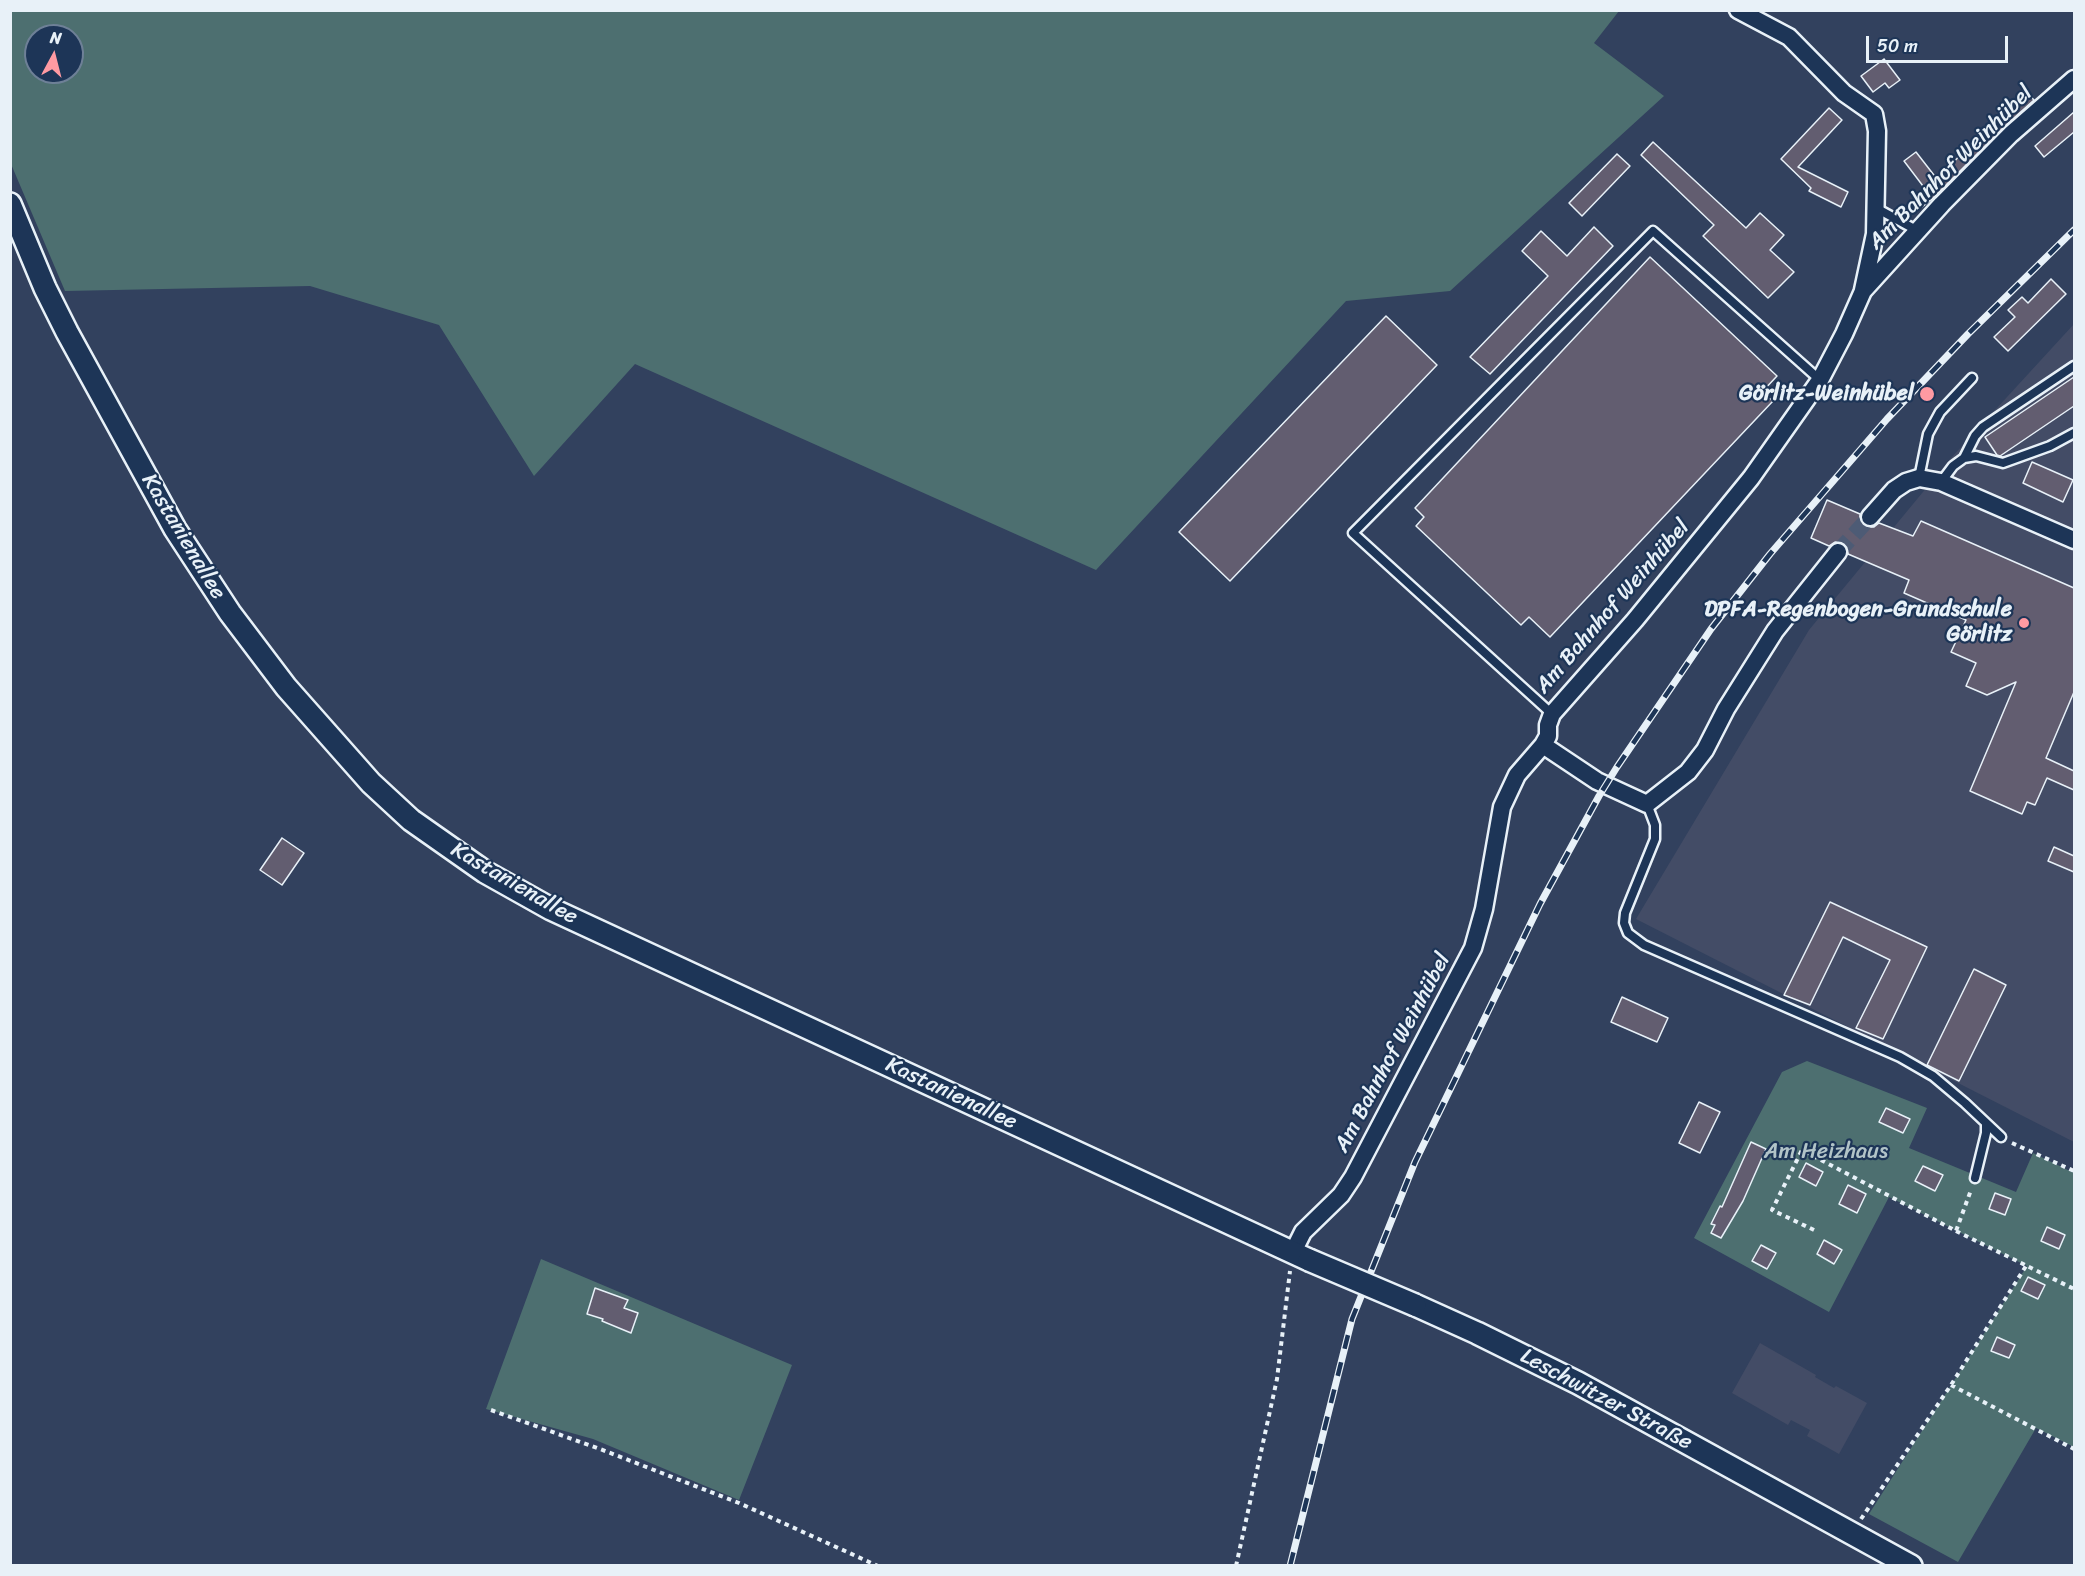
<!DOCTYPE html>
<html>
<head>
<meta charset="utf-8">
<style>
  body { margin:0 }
  #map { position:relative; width:2085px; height:1576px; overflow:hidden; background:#32415e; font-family:Sriracha,sans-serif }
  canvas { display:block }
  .frame { position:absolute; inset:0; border:12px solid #e8f1f8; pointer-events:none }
  .north { position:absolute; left:24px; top:24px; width:60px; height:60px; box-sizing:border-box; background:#1d3557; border:2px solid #6e8097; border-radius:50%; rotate:7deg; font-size:16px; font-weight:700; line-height:24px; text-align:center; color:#e8f1f8 }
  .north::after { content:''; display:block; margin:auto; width:21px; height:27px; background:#ff9aa2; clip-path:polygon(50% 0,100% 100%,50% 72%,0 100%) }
  .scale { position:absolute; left:1866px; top:36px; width:142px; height:27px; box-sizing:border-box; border:3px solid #e8f1f8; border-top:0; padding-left:8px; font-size:18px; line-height:21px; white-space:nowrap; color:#e8f1f8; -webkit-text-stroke:4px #1d3557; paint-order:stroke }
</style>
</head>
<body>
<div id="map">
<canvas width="2085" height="1576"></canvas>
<div class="frame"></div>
<div class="north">N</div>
<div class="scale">50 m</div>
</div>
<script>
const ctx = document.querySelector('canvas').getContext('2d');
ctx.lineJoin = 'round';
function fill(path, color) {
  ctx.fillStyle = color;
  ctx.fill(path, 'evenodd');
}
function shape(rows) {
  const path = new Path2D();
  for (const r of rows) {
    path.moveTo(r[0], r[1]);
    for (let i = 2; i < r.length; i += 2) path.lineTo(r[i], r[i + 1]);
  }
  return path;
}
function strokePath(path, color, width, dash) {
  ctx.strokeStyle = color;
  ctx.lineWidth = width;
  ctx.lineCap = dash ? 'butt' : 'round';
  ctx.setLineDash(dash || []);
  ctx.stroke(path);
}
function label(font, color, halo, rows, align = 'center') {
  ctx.font = font + ' Sriracha,sans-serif';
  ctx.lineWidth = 4.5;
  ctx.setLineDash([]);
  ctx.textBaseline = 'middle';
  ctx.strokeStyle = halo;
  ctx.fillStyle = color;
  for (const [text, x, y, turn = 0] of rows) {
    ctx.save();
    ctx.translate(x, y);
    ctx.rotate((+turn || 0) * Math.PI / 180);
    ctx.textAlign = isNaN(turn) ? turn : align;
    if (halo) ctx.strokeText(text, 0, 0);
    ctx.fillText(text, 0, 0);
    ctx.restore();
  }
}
fill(shape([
  [2074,324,2074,1142,1636,919,1809,630,1951,458],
  [1760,1343,1816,1375,1815,1377,1834,1388,1836,1386,1867,1403,1839,1454,1807,1436,1810,1430,1791,1420,1788,1425,1732,1393]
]), '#434c66');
fill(shape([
  [10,11,1619,11,1594,43,1664,96,1450,291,1346,301,1096,570,635,364,534,476,439,325,310,286,65,291,11,164],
  [36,36,72,36,72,72,36,72],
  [1807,1061,1927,1108,1909,1148,2016,1192,2033,1153,2074,1173,2074,1447,2036,1428,1958,1562,1869,1514,2027,1266,1889,1197,1829,1312,1694,1238,1782,1072],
  [541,1259,792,1365,739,1500,593,1439,486,1409]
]), '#4d6f70');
const building = shape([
  [1884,59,1900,80,1889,88,1885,83,1873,92,1861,76,1884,59],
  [2024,90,2034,100,2004,127,1932,199,1922,207,1916,200,1926,190,1904,161,1916,152,1937,179,2024,90],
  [1829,108,1842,120,1798,167,1848,192,1841,207,1809,191,1811,188,1781,159,1829,108],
  [2074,112,2074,132,2044,157,2035,146,2074,112],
  [1653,142,1746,228,1760,213,1784,235,1770,250,1794,272,1768,298,1703,236,1714,225,1641,155,1653,142],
  [1617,154,1630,166,1582,216,1569,203,1617,154],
  [1594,227,1613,246,1490,374,1470,357,1548,276,1522,251,1541,231,1567,256,1594,227],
  [1650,257,1777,376,1762,392,1773,401,1550,637,1529,617,1521,625,1416,526,1424,517,1415,508,1650,257],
  [2051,279,2066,294,2008,351,1994,337,2015,317,2008,310,2022,297,2028,303,2051,279],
  [1386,316,1437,365,1230,581,1179,532,1386,316],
  [2074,377,2074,406,2000,456,1997,455,1985,437,2074,377],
  [2032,462,2073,480,2063,502,2023,483,2032,462],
  [1827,500,1860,514,1860,521,1867,527,1874,527,1879,523,1913,536,1921,521,2074,588,2074,692,2046,758,2074,771,2074,790,2047,778,2035,805,2027,802,2022,814,1970,791,2016,682,1987,695,1966,686,1976,663,1951,652,1966,620,1904,593,1909,580,1848,554,1848,549,1844,543,1835,542,1829,546,1811,538,1827,500],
  [282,838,304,853,282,885,260,870,282,838],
  [2054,847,2074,856,2074,872,2048,861,2054,847],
  [1830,902,1927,947,1883,1039,1856,1028,1890,960,1843,937,1810,1005,1784,995,1830,902],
  [1974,969,2006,985,1959,1081,1927,1065,1974,969],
  [1622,997,1668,1018,1657,1042,1611,1022,1622,997],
  [1699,1102,1720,1112,1700,1153,1679,1143,1699,1102],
  [1886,1108,1910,1119,1903,1133,1879,1122,1886,1108],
  [1751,1142,1766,1149,1743,1201,1721,1238,1711,1233,1715,1225,1711,1224,1720,1206,1722,1207,1751,1142],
  [1806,1163,1823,1172,1816,1186,1799,1177,1806,1163],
  [1923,1166,1943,1175,1935,1191,1915,1181,1923,1166],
  [1848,1185,1866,1194,1857,1213,1839,1204,1848,1185],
  [1995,1193,2011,1199,2005,1215,1989,1209,1995,1193],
  [2047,1227,2065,1235,2059,1249,2041,1241,2047,1227],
  [1824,1240,1842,1250,1834,1264,1817,1254,1824,1240],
  [1761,1245,1776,1253,1767,1269,1752,1261,1761,1245],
  [2028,1277,2045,1285,2038,1299,2021,1291,2028,1277],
  [595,1288,628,1300,624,1308,638,1313,631,1333,602,1321,603,1319,587,1314,595,1288],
  [1997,1337,2015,1345,2009,1358,1991,1351,1997,1337]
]);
fill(building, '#625d70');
strokePath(building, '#e8f1f8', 1.5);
strokePath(shape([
  [1838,552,1870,517]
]), '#4d5b75', 16, [16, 8]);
const service = shape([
  [1876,208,1918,231],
  [1964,458,1976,456,2003,463,2050,446,2074,433],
  [1919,478,1928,434,1940,412,1972,378],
  [1941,482,1953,466,1964,458,1975,436,1983,427,2074,366],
  [1552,714,1353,533,1653,231,1820,380],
  [1647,804,1655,825,1655,839,1625,913,1624,923,1628,933,1644,945,1900,1057,1933,1076,1965,1103,2001,1137],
  [1975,1178,1986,1133,1986,1124]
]);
const minor = shape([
  [1738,10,1789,37,1844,93,1874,114,1877,131,1875,234,1863,290],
  [1870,517,1894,490,1906,482,1919,478,1941,482,2074,540],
  [1543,745,1597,781,1647,804,1688,772,1705,750,1726,709,1775,631,1838,552],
  [1293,1252,1303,1232,1341,1195,1353,1177,1473,948,1484,909,1502,807,1517,775,1543,745,1548,736,1548,725,1552,714,1635,620,1751,478,1820,380,1844,334,1863,291,1942,204,2011,134,2074,79]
]);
const tertiary = shape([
  [10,204,45,288,67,332,175,529,230,613,286,687,371,783,411,820,485,872,551,909,1309,1260],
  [1415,1305,1477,1333,1578,1383,1911,1566]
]);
strokePath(service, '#e8f1f8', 13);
strokePath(minor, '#e8f1f8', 21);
strokePath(tertiary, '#e8f1f8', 26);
strokePath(shape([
  [2012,1143,2074,1171],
  [1814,1230,1772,1210,1802,1150,1956,1231,1971,1190],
  [1956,1231,2074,1289],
  [1951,1385,2074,1449],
  [491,1410,600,1449,739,1503,878,1566],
  [1861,1519,1951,1385,2026,1266],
  [1236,1566,1277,1379,1290,1271]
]), '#e8f1f8', 4, [4.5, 4.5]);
strokePath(service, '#1d3557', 8);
strokePath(minor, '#1d3557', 16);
strokePath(tertiary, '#1d3557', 21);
const rail = shape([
  [1290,1566,1352,1319,1415,1162,1540,904,1599,796,1617,767,1711,629,1770,554,1887,419,1968,334,2074,230]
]);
strokePath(rail, '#e8f1f8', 7);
strokePath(rail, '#1d3557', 4.5, [14]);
const tertiaryBridge = shape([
  [1309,1260,1415,1305]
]);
strokePath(tertiaryBridge, '#e8f1f8', 26, []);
strokePath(tertiaryBridge, '#1d3557', 21);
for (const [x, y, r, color] of [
  [1927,394,8,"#ff9aa2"],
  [2024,623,6,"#ff9aa2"]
]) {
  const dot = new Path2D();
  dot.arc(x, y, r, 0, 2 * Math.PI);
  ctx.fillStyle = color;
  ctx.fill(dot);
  strokePath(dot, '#1d3557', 2);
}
label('22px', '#e8f1f8', '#1d3557', [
  ["Am Bahnhof Weinhübel",1951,168,-45],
  ["Kastanienallee",183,537,59],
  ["Am Bahnhof Weinhübel",1613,607,-49],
  ["Kastanienallee",514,884,30],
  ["Am Bahnhof Weinhübel",1393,1053,-62],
  ["Kastanienallee",951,1094,25],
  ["Leschwitzer Straße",1606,1400,28]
]);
label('bold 22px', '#e8f1f8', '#1d3557', [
  ["Görlitz-Weinhübel",1914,394],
  ["DPFA-Regenbogen-Grundschule",2012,610],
  ["Görlitz",2012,635]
], 'right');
label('22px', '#b2c4c8', '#1d3557', [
  ["Am Heizhaus",1826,1152]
]);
</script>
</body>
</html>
